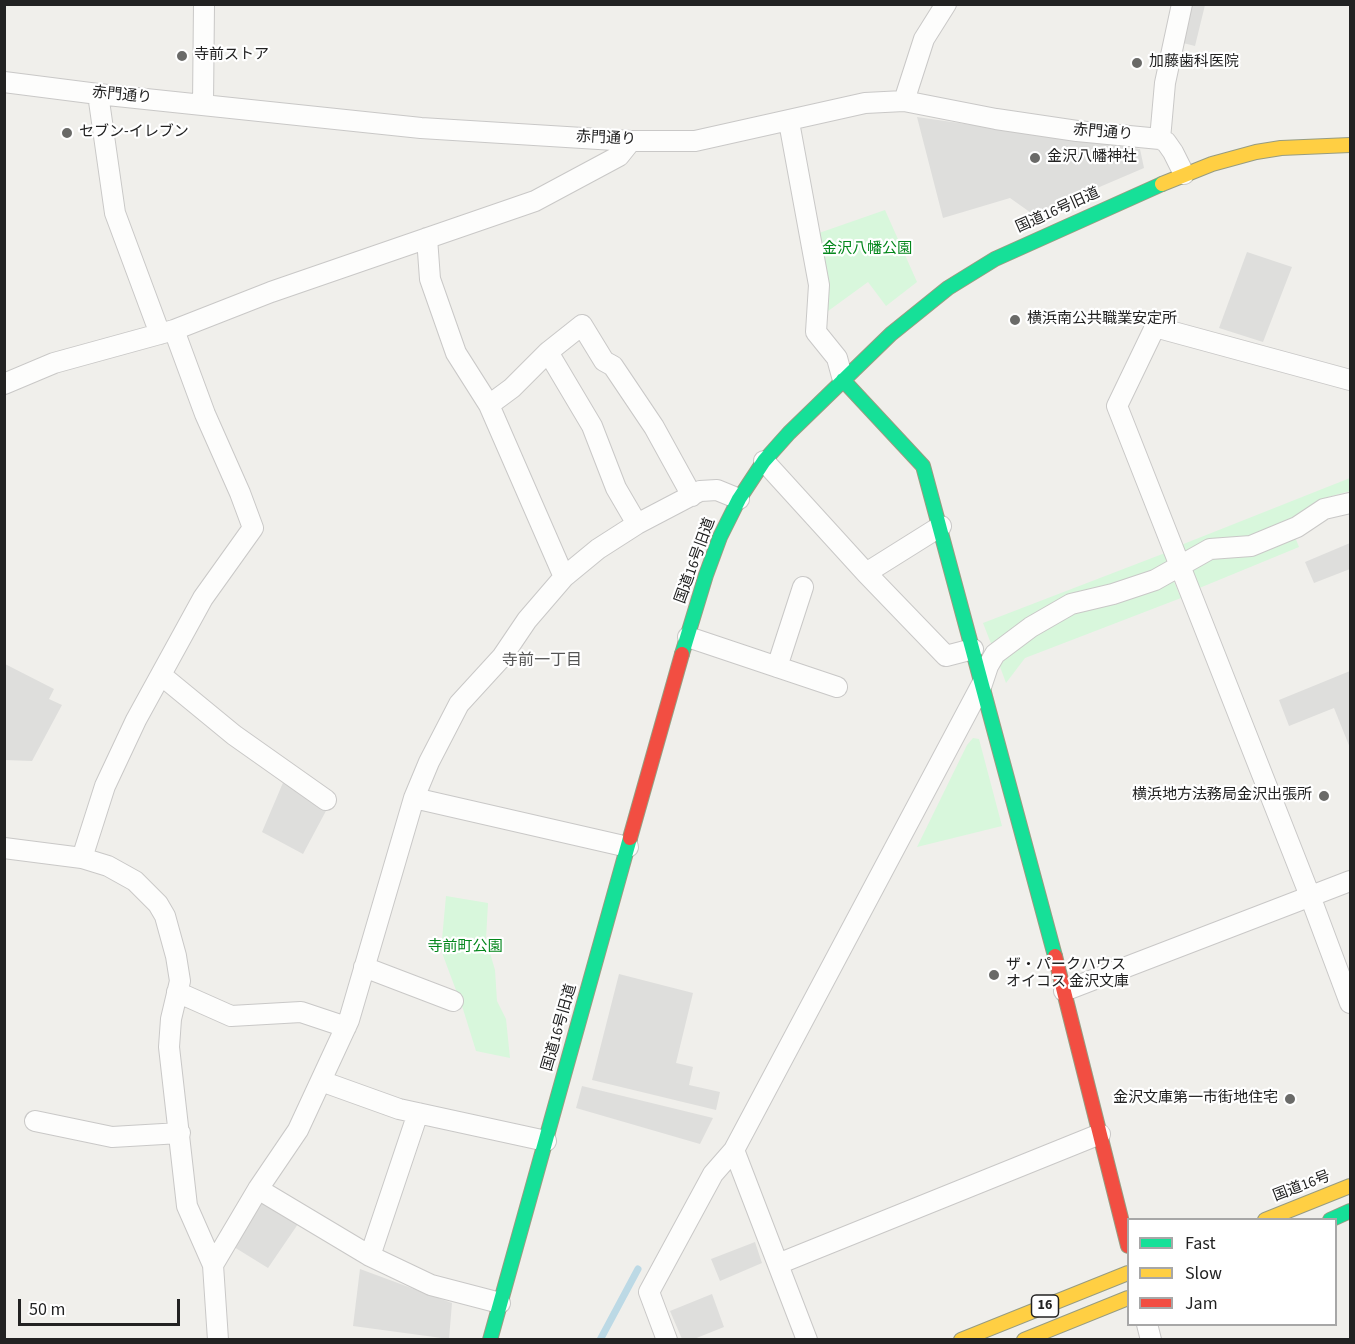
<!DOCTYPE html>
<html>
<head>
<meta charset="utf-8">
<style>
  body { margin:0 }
  #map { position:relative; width:1355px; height:1344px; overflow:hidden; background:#f0efeb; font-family:"Source Sans 3",sans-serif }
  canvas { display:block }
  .frame { position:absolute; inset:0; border:6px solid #222; pointer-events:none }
  .legend { position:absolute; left:1127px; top:1218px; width:210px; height:108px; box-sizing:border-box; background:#fff; border:2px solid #a7a7a7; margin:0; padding:8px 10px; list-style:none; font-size:18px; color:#222 }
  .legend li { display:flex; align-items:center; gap:12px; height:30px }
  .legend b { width:30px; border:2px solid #a7a7a7 }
  .scale { position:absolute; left:18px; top:1299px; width:162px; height:27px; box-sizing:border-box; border:3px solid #222; border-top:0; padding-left:8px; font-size:18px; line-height:21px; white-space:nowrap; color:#222; -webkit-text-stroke:4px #fff; paint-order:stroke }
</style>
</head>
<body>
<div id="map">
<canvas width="1355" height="1344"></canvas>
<div class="frame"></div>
<ul class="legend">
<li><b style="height:8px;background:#16e098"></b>Fast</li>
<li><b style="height:8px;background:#ffcf43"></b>Slow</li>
<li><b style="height:8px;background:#f24e42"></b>Jam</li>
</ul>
<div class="scale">50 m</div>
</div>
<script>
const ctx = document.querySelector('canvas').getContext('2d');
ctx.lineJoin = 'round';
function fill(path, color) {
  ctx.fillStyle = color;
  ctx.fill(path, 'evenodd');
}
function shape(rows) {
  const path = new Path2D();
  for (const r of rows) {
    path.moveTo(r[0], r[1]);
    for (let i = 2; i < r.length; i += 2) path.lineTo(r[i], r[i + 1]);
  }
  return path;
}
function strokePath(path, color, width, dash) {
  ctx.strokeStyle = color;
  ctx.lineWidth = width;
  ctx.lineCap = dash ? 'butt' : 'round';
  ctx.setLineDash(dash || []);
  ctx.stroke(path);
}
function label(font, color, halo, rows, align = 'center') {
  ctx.font = font + ' "Source Sans 3","Noto Sans JP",sans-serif';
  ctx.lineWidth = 4.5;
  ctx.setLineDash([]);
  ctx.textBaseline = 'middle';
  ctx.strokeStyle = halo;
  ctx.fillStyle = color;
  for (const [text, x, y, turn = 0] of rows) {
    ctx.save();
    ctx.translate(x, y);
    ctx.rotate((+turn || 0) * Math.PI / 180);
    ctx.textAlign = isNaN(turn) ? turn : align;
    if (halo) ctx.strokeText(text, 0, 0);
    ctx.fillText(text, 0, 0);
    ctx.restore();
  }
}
fill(shape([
  [1187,5,1205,5,1195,46,1179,42],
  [917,117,1140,149,1144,168,1034,215,1010,198,943,218],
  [1247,252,1292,267,1263,342,1219,328],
  [1350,543,1350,569,1314,583,1305,562],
  [5,664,54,689,49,699,62,705,32,761,5,760],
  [1350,671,1350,748,1334,708,1289,726,1279,700],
  [285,778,327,809,303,854,262,832],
  [619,974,693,993,676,1063,693,1067,689,1085,720,1092,716,1110,592,1080],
  [582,1086,713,1118,700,1144,576,1108],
  [261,1199,298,1224,268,1268,234,1247],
  [755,1242,762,1263,720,1281,711,1259],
  [360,1269,452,1303,449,1339,353,1326],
  [712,1294,724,1327,694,1339,682,1339,670,1311]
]), '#dededc');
fill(shape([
  [885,210,917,282,886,306,868,282,824,314,819,233],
  [1350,478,1350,491,1321,499,1293,518,1249,537,1185,554,1181,545],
  [1295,537,1299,547,1197,589,1190,570,1194,563],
  [1165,553,1169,564,992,645,990,641,983,623],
  [1173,579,1181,598,1025,658,1006,683,999,664,1009,654,1055,622,1083,610],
  [973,738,979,739,1002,826,917,847,967,745],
  [446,896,488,903,486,939,495,970,497,1001,506,1019,510,1058,476,1051,463,1009,441,950]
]), '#d8f7dc');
strokePath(shape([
  [600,1340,638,1269]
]), '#bcd9e5', 7);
const street = shape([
  [4,82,98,94,421,128,631,141,695,141,865,103,904,101,996,119,1077,131,1160,139,1166,142,1173,152,1184,174],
  [98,94,115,213,160,334],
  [904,101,924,39,946,4],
  [203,104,204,4],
  [789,122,819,285,816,332,837,358,843,380],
  [1160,139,1165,83,1182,4],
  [427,238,430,279,456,353,489,405,564,577],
  [548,352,582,325,604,361,613,366,654,427,692,496],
  [1350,380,1155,327,1117,406,1310,896,1350,1003],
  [4,384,54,363,174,330,271,292,535,201,619,156,631,141],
  [489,405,512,388,548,352,592,426,616,488,637,524],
  [764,461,866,573,946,656,973,649],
  [866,573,941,526],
  [688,637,837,687],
  [777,667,803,587],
  [161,675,234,735,326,800],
  [414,798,628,847],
  [4,848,82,858,108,866,135,881,158,904,165,916,176,956,180,981,171,1019,169,1047,187,1206,213,1265,218,1340],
  [82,858,105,786,136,720,203,598,253,528,240,493,205,414,174,330],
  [364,967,453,1001],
  [1064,991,1350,881],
  [177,992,231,1016,301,1012,346,1027],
  [321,1081,399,1109,546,1141],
  [35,1121,112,1137,180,1133],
  [734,1150,807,1340],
  [258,1189,370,1256,431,1285,500,1303],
  [370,1256,418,1113],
  [778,1264,1100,1134],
  [213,1265,258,1189,298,1130,349,1020,414,798,429,762,459,704,502,657,527,620,564,577,598,549,637,524,700,491,717,490,739,499],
  [1147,1324,1151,1340],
  [667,1340,649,1292,713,1174,734,1150,982,684,988,666,995,654,1031,627,1071,604,1113,594,1155,580,1210,549,1251,546,1297,527,1324,509,1350,503]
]);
const fast = shape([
  [843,380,923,466,1055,956],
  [682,654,706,575,720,537,739,499,764,461,789,433,891,334,948,288,995,259,1162,184],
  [1330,1220,1350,1211],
  [490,1340,630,838]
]);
const slow = shape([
  [1162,184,1212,164,1256,152,1281,148,1350,145],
  [1265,1220,1350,1186],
  [961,1340,1128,1273],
  [1024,1340,1128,1298]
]);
const jam = shape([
  [630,838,682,654],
  [1055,956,1128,1246]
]);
strokePath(street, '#c9c8c7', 22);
strokePath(fast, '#979c81', 16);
strokePath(slow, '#979c81', 16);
strokePath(jam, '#979c81', 16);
strokePath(street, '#fdfdfc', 20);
strokePath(fast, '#16e098', 14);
strokePath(slow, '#ffcf43', 14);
strokePath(jam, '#f24e42', 14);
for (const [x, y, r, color] of [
  [182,56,6,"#6a6a68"],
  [1137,63,6,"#6a6a68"],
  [67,133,6,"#6a6a68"],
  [1035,158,6,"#6a6a68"],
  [1015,320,6,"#6a6a68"],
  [1324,796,6,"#6a6a68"],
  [994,975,6,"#6a6a68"],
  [1290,1099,6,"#6a6a68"]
]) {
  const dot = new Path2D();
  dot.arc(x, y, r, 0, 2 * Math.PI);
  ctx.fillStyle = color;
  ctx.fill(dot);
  strokePath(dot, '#fff', 2);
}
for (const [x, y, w] of [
  [1045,1306,27]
]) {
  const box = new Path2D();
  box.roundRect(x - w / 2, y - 11, w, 22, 4.5);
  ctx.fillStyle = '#fff';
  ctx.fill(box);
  strokePath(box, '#222', 1.5);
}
label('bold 14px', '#222', null, [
  ["16",1045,1306]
]);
label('15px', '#222', '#fff', [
  ["寺前ストア",194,56],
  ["加藤歯科医院",1149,63],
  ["セブン-イレブン",79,133],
  ["金沢八幡神社",1047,158],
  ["横浜南公共職業安定所",1027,320],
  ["横浜地方法務局金沢出張所",1312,796,"right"],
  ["ザ・パークハウス",1006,966],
  ["オイコス 金沢文庫",1006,983],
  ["金沢文庫第一市街地住宅",1278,1099,"right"]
], 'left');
label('15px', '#222', '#fff', [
  ["赤門通り",122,96,6],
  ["赤門通り",1103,133,5],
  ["赤門通り",606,139,3],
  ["国道16号旧道",1058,211,-24],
  ["国道16号旧道",696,561,-70],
  ["国道16号旧道",560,1028,-74],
  ["国道16号",1302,1187,-21]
]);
label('15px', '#04871c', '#fff', [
  ["金沢八幡公園",867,250],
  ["寺前町公園",465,948]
]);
label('16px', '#555', '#fff', [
  ["寺前一丁目",542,661]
]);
</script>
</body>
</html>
